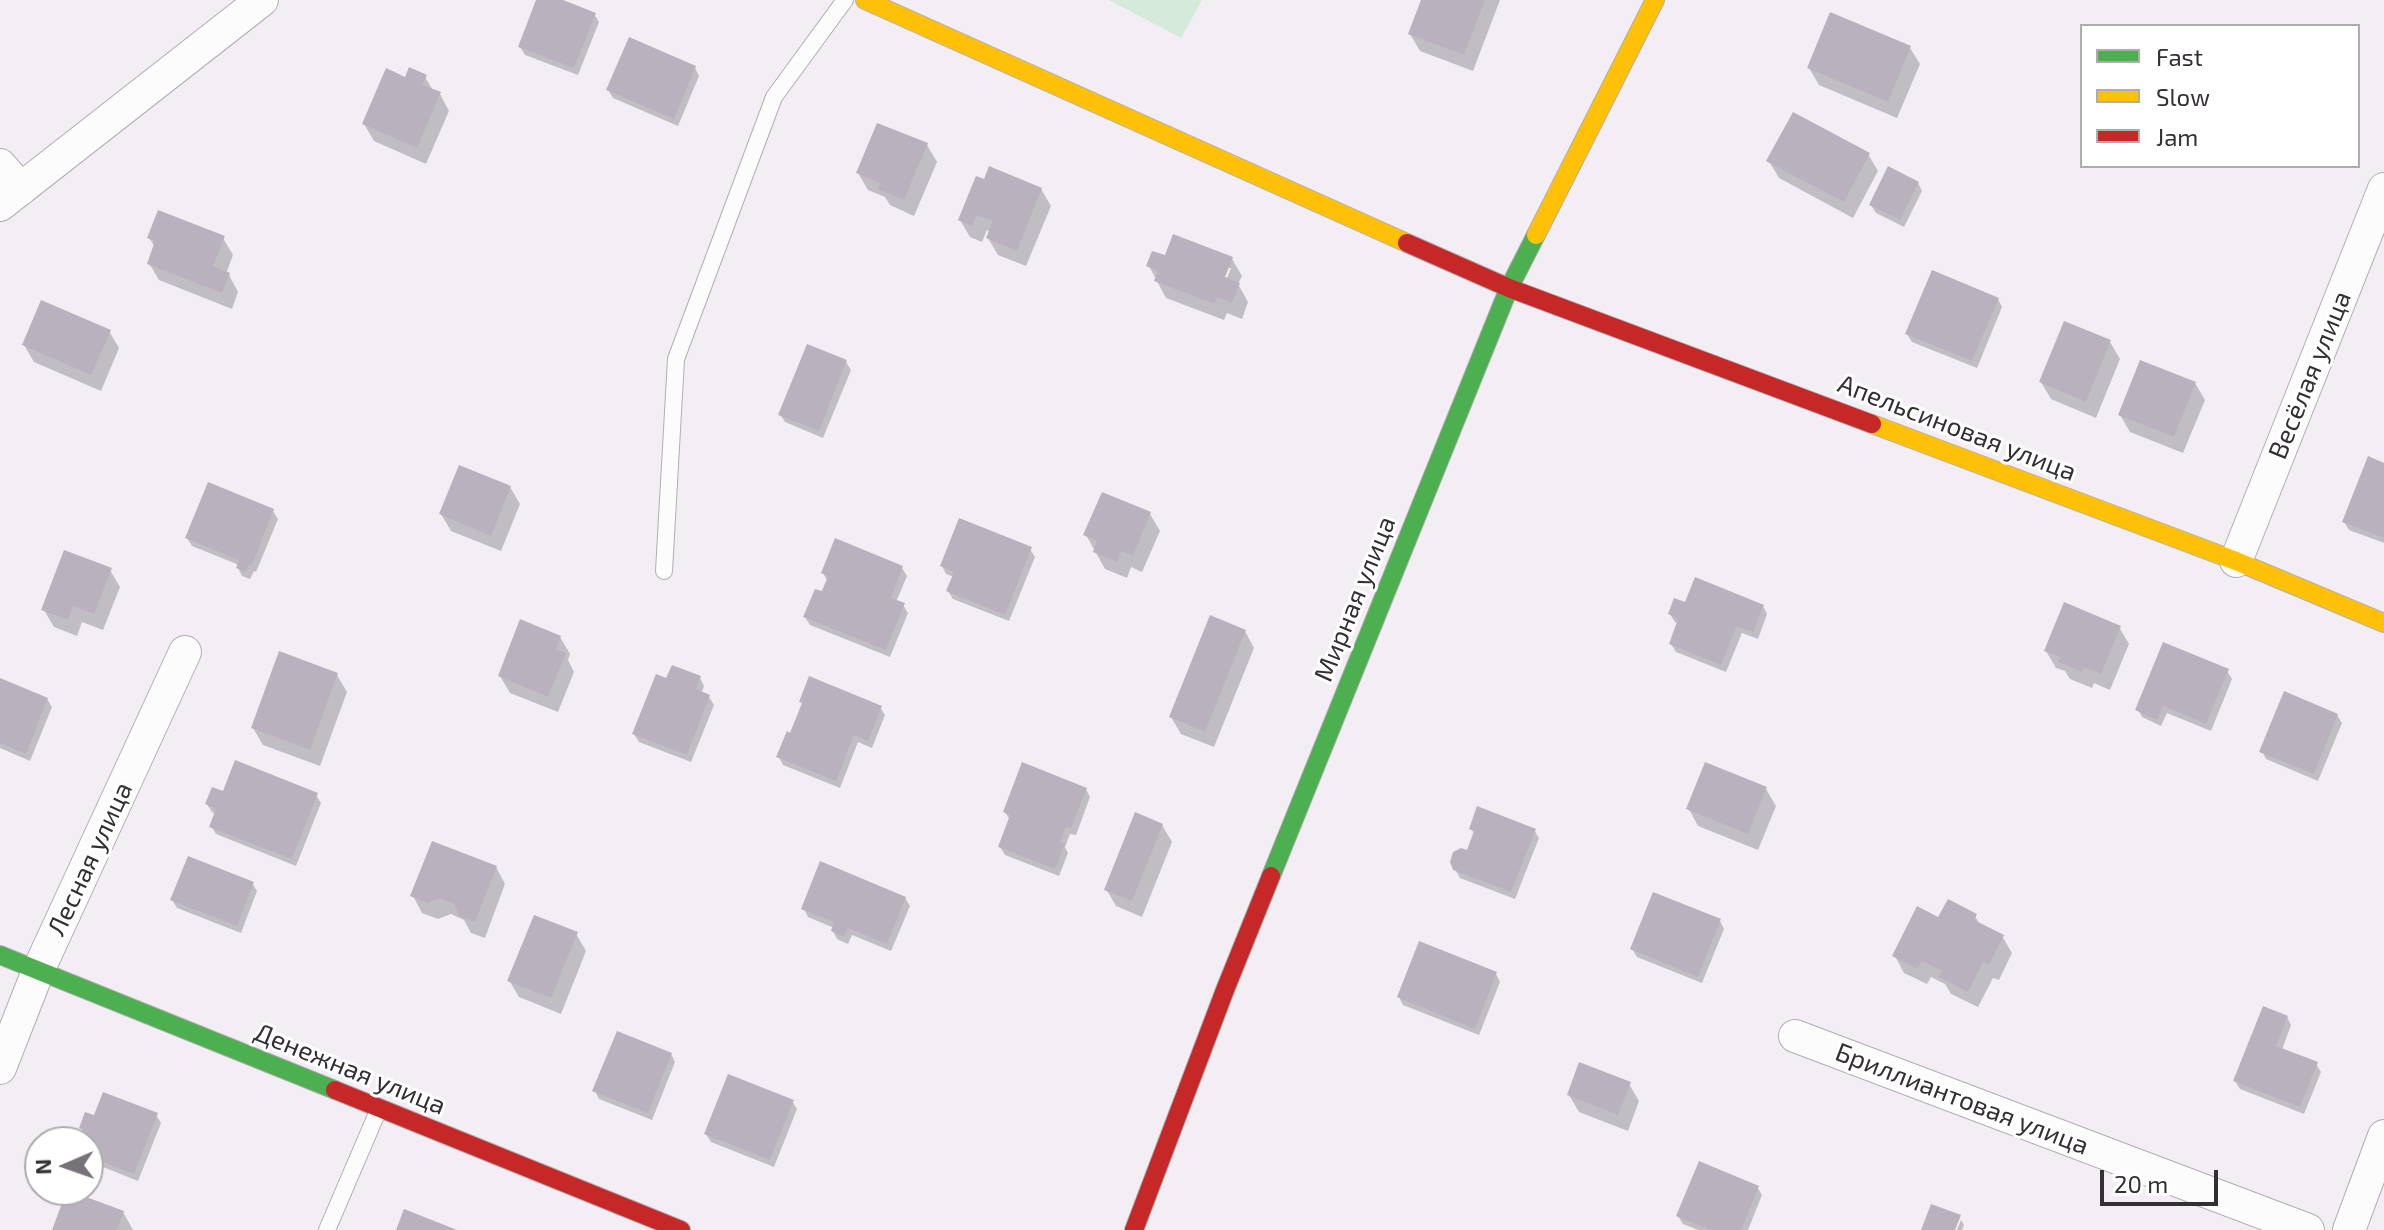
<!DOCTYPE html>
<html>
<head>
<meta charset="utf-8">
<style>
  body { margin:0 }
  #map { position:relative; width:2384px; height:1230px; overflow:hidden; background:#f2eef4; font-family:"Exo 2",sans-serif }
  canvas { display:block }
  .legend { position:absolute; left:2080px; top:24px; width:280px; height:144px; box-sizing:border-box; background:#fff; border:2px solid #adacae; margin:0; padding:10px 14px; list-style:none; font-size:24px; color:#332f34 }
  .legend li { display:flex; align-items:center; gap:16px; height:40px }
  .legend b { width:40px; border:2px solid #adacae }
  .north { position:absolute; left:24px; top:1126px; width:80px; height:80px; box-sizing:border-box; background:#fff; border:2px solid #adacae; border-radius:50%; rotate:268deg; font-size:22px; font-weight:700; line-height:32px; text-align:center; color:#332f34 }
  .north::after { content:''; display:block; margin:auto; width:28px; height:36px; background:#767277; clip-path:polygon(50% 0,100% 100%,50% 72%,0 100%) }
  .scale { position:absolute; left:2100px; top:1170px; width:118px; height:36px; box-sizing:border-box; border:4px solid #332f34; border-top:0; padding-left:10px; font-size:24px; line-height:28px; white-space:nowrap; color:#332f34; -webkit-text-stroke:6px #fff; paint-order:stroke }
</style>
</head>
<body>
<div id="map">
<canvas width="2384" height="1230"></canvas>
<ul class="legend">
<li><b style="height:10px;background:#4caf50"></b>Fast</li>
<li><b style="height:10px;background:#ffc107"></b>Slow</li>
<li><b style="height:10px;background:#c62828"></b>Jam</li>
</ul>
<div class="north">N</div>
<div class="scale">20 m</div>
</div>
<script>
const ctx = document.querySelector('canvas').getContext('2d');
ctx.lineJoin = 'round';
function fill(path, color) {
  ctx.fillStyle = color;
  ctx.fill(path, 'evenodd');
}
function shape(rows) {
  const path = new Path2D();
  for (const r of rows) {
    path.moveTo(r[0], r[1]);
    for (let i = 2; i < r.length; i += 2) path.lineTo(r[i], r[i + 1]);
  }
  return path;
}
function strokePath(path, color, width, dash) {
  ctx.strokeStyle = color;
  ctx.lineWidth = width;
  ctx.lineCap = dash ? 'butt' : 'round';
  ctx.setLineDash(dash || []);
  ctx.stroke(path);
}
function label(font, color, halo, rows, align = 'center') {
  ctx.font = font + ' "Exo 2",sans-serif';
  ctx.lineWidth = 6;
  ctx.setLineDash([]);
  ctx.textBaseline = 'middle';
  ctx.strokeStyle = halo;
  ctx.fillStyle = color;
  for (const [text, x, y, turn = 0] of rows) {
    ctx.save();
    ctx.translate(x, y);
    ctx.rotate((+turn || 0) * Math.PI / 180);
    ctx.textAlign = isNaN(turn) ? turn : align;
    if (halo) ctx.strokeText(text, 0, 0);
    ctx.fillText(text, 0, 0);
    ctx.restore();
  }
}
fill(shape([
  [1109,0,1202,0,1181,38]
]), '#d6eadb');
fill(shape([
  [538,0,557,0,594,14,599,22,578,75,525,55,520,47],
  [1423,0,1500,0,1473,71,1420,51,1410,34],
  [1910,48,1920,64,1897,118,1819,85,1809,68],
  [695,68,699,76,678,126,613,98,608,90],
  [425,77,434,92,440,94,449,111,426,164,374,141,364,124,406,79],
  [927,145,937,162,914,216,890,205,885,197,868,190,858,173],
  [1868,154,1878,171,1853,218,1779,178,1769,161],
  [1918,183,1922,191,1904,227,1876,213,1871,205],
  [1041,189,1051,206,1026,266,998,255,988,238,991,233,987,230,982,242,970,237,960,220],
  [149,238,223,238,233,255,226,274,229,275,238,292,232,309,159,280,149,263,155,247],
  [1166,258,1232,259,1242,276,1238,284,1248,302,1242,319,1227,313,1224,320,1166,298,1149,266],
  [1227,268,1231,268,1223,288,1220,286],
  [1998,299,2002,307,1977,368,1912,342,1907,334],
  [109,331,119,348,101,391,34,362,24,345],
  [2110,342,2120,359,2096,418,2051,399,2041,382],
  [846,362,851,370,823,438,785,422,780,414],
  [2195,383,2205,400,2183,453,2130,432,2120,415],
  [2384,465,2384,543,2349,530,2344,522],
  [510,487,520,504,501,551,451,531,441,514],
  [273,511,278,519,256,572,254,571,250,579,242,576,238,568,239,565,192,546,187,538],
  [1150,514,1160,531,1142,572,1131,567,1127,578,1105,569,1086,535],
  [1030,549,1035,557,1009,621,953,599,948,591,954,577,946,574,942,566],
  [902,568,907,576,896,602,903,605,908,613,890,657,810,625,805,617,823,594,828,582,823,573],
  [110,570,120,587,103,630,82,622,77,636,54,627,44,610],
  [1686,605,1763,606,1767,614,1758,639,1742,633,1726,672,1676,652,1671,644,1678,624,1675,622,1670,614],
  [2119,627,2129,644,2110,690,2094,683,2092,688,2070,679,2065,671,2056,668,2046,651],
  [1245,631,1254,648,1214,747,1181,734,1171,717],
  [560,637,570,654,568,660,574,672,558,712,510,693,500,676],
  [2227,671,2232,679,2211,731,2167,713,2161,726,2142,717,2138,709],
  [337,675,347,692,320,766,263,745,253,728],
  [700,678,704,686,701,694,709,697,714,705,691,762,639,742,634,734,667,680],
  [0,680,47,699,52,707,30,761,0,748],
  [801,701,880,707,885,715,872,748,858,742,840,788,783,765,779,757,791,735,803,705],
  [2337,715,2342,723,2318,781,2266,759,2262,751],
  [1086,789,1090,797,1076,835,1070,834,1065,847,1068,853,1059,876,1005,855,1000,847,1010,820,1005,812],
  [1766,789,1776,806,1758,850,1698,826,1689,809],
  [224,794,316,795,321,803,296,866,216,834,211,826,216,814,212,812,207,804],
  [1162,825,1172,842,1142,917,1116,906,1106,889],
  [1471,828,1534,830,1539,838,1515,899,1460,878,1455,869,1468,853,1475,835],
  [496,867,505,884,485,938,471,933,464,920,451,914,438,919,422,913,413,896],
  [252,883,257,891,241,933,177,908,172,900],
  [905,898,910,906,891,951,852,935,848,944,837,939,833,931,834,928,808,917,804,909],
  [1975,916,1981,926,2002,936,2012,953,1999,980,1993,978,1978,1007,1951,994,1945,984,1931,977,1927,984,1904,973,1895,956,1939,920],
  [1720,921,1724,929,1702,983,1637,957,1632,949],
  [576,934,586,951,561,1014,519,997,509,980],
  [1496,974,1500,982,1479,1035,1403,1005,1399,997],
  [2287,1017,2291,1025,2282,1050,2316,1064,2321,1072,2304,1114,2240,1089,2235,1081],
  [671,1054,675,1062,652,1120,599,1099,595,1091],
  [1629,1084,1639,1101,1628,1131,1579,1112,1569,1095],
  [792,1101,797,1109,774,1167,711,1142,706,1134],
  [156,1115,161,1123,138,1181,88,1161,88,1142,85,1142,85,1136,81,1128,95,1118],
  [1757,1187,1762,1195,1748,1230,1698,1230,1683,1224,1678,1216],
  [123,1212,133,1230,54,1230],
  [1961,1220,1964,1225,1962,1230,1957,1230]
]), '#0003');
fill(shape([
  [536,0,563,0,596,13,574,68,518,47],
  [1421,0,1485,0,1464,55,1408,34],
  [1830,12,1911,46,1888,102,1807,68],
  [629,37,696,66,674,119,606,90],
  [409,67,427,75,422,85,441,92,417,148,362,124,386,68,405,77],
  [1793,112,1870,153,1844,202,1766,161],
  [877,123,928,143,904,200,878,189,880,183,856,173],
  [989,166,1042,188,1017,251,986,238,993,221,977,215,972,226,958,220,976,176,984,179],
  [1888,166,1919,182,1900,220,1869,205],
  [158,210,225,236,213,266,230,273,222,293,147,264,155,241,147,238],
  [1173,234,1233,257,1225,277,1240,283,1232,303,1217,297,1215,304,1154,281,1158,271,1146,266,1152,251,1165,255],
  [1932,270,1999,298,1972,361,1905,334],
  [41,300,111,330,91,375,22,345],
  [2064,321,2111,340,2086,402,2039,382],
  [807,344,847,360,819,431,778,415],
  [2140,360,2196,382,2174,437,2118,415],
  [2368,456,2384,463,2384,538,2342,522],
  [459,465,511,486,491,536,439,514],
  [208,482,274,509,252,565,249,564,246,572,236,568,239,560,185,538],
  [1102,492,1151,512,1133,556,1121,551,1117,562,1093,552,1097,541,1083,535],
  [959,518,1032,547,1005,615,946,591,954,572,940,566],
  [835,538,903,566,891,598,905,603,886,650,803,617,815,589,822,591,828,576,821,573],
  [64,550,112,568,94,614,73,606,68,620,41,610],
  [1695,577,1764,605,1753,632,1737,626,1721,665,1669,644,1678,619,1668,614,1674,598,1685,602],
  [2064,602,2121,626,2101,674,2084,667,2082,672,2058,662,2060,657,2044,651],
  [1210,615,1246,630,1205,732,1169,717],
  [520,619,561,636,556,649,566,653,548,697,498,676],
  [2163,642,2229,669,2206,724,2163,706,2157,720,2135,710],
  [279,651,338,673,310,750,251,728],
  [672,665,701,676,696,689,710,695,687,755,632,734,656,674,666,678],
  [809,676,882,706,868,741,854,735,836,781,776,757,787,731,790,733,802,703,799,702],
  [0,678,48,698,26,754,0,743],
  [2284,691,2338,714,2314,774,2259,752],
  [235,760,318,793,292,859,209,827,216,809,205,804,212,787,223,791],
  [1022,762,1087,788,1071,828,1066,827,1060,842,1065,844,1055,869,998,847,1010,815,1003,812],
  [1705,762,1767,787,1748,834,1686,809],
  [1477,806,1536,829,1511,892,1453,870,1450,862,1453,852,1461,848,1467,850,1474,831,1469,829],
  [1135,812,1163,824,1132,901,1104,890],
  [432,841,497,866,475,922,459,916,454,904,440,898,427,903,410,896],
  [188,856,254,882,237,926,170,900],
  [820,861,906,897,887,944,848,928,844,937,831,931,834,922,801,909],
  [1653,892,1721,919,1698,977,1630,949],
  [1948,899,1977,914,1974,920,2004,935,1989,965,1983,962,1968,992,1939,977,1942,971,1922,961,1917,969,1892,956,1917,906,1938,917],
  [534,915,578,932,551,998,507,981],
  [1419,941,1497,972,1475,1029,1397,997],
  [2263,1006,2288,1016,2276,1046,2318,1062,2300,1107,2233,1081],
  [617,1031,672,1053,648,1113,592,1091],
  [1579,1062,1631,1082,1618,1115,1567,1095],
  [728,1074,794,1100,770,1160,704,1134],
  [103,1092,158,1113,134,1174,88,1156,88,1142,83,1142,87,1132,79,1128,85,1112,94,1115],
  [1699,1161,1759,1186,1741,1230,1710,1230,1676,1216],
  [67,1190,124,1211,117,1230,52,1230],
  [1931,1204,1961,1215,1955,1230,1921,1230],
  [404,1209,457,1230,396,1230]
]), '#b9b1bd');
const lane = shape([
  [664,571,676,359,774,97,845,0],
  [327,1230,378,1111]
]);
const street = shape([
  [0,165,21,189],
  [0,205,262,0],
  [2236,561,2384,189],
  [1795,1036,2308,1230],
  [0,1068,38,971,185,652],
  [2349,1230,2384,1136]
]);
const fast = shape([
  [1271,876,1509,288,1536,235],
  [0,955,335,1090]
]);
const slow = shape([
  [865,0,1407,243],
  [1536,235,1655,0],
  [1872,424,2236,561,2384,623]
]);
const jam = shape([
  [1407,243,1509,288,1872,424],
  [335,1090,681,1230],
  [1134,1230,1225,990,1271,876]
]);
strokePath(lane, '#b1aeb3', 18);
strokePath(street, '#b1aeb3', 34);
strokePath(fast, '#b1aeb3', 20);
strokePath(slow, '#b1aeb3', 20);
strokePath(jam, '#b1aeb3', 20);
strokePath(lane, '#fdfcfd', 16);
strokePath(street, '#fdfcfd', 32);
strokePath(fast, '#4caf50', 18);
strokePath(slow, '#ffc107', 18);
strokePath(jam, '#c62828', 18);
label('26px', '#332f34', '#fff', [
  ["Весёлая улица",2310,375,-68],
  ["Апельсиновая улица",1957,428,21],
  ["Мирная улица",1355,599,-68],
  ["Лесная улица",90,859,-65],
  ["Денежная улица",350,1069,22],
  ["Бриллиантовая улица",1962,1099,21]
]);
</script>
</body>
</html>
